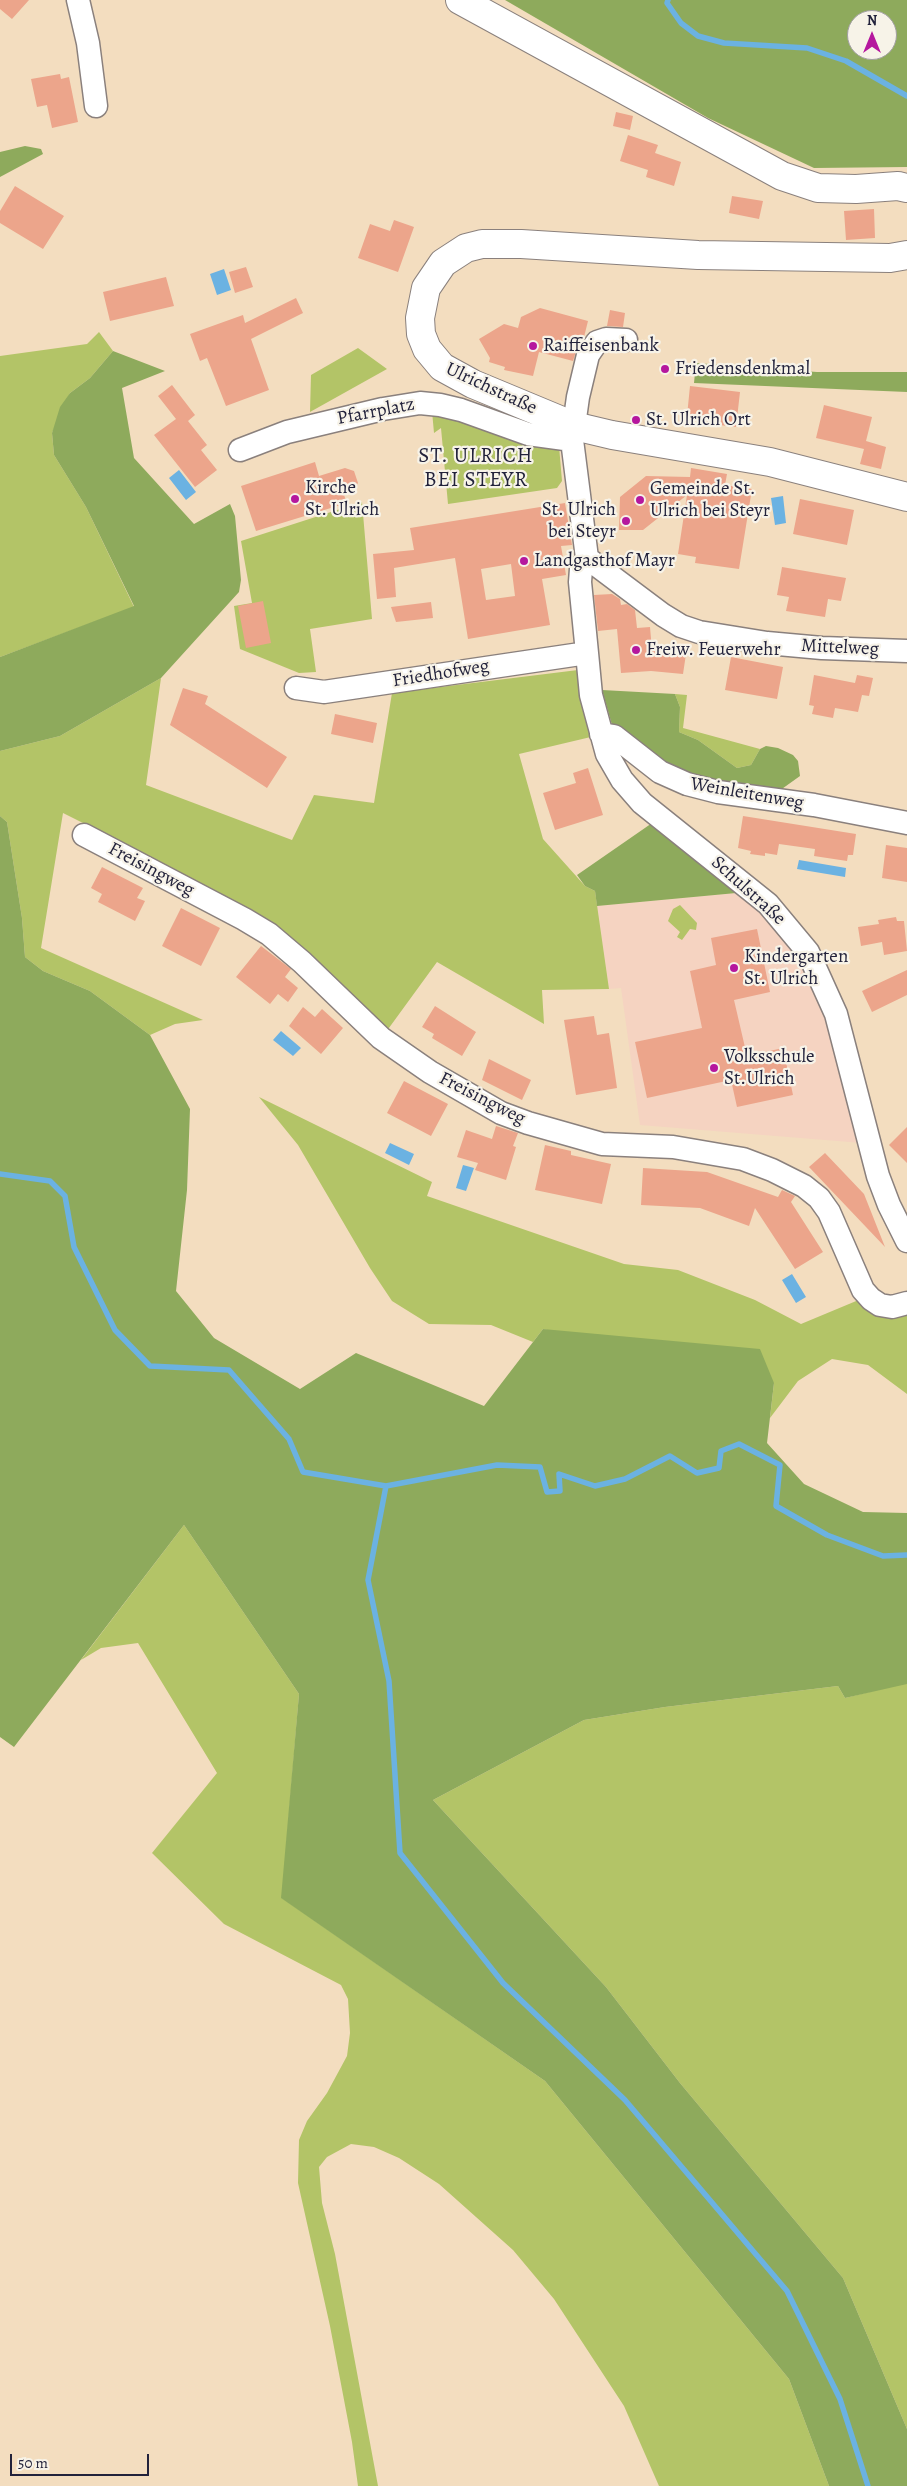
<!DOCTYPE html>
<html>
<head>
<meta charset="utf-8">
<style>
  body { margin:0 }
  #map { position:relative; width:907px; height:2486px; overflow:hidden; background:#f3ddbf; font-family:Alegreya,serif }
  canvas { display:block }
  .north { position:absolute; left:847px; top:10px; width:50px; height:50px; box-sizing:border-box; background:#f7f3e8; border:1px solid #a29fa3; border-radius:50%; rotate:0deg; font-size:14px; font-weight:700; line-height:20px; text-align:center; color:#22223b }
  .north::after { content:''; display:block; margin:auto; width:18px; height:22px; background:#b5179e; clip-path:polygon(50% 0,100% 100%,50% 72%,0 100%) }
  .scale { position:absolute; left:10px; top:2454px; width:139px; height:22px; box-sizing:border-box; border:2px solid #22223b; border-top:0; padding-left:6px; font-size:15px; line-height:18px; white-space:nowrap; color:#22223b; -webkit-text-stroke:4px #f7f3e8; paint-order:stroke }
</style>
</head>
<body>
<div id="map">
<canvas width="907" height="2486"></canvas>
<div class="north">N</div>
<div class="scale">50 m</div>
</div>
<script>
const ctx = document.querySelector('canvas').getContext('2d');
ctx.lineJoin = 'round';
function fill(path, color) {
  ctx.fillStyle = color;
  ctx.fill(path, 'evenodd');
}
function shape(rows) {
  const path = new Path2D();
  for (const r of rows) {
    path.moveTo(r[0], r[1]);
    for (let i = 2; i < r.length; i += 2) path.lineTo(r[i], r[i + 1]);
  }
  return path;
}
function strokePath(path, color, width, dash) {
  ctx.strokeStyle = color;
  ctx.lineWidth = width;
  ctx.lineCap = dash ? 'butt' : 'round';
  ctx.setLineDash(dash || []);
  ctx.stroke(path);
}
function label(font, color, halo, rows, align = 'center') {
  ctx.font = font + ' Alegreya,serif';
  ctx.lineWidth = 4.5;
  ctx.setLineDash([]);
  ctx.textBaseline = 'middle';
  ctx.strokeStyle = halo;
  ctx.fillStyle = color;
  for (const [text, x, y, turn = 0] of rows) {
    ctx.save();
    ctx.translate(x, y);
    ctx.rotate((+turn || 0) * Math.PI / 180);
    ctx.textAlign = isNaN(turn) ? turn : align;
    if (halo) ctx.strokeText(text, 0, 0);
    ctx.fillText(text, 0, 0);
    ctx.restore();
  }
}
fill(shape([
  [747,892,790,937,820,988,862,1143,640,1125,621,988,609,989,597,906]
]), '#f5d3c1');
fill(shape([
  [99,332,113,351,90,378,70,393,52,433,54,455,86,507,134,607,0,657,0,356,87,344],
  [358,348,387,369,310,412,311,375],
  [432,411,559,446,562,481,557,488,448,504,441,428,434,433],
  [362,502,372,619,310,629,316,672,299,673,240,649,234,606,252,603,241,541],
  [578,670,595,736,519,754,543,839,585,886,595,891,609,989,542,990,544,1024,437,962,386,1032,298,945,103,833,63,813,41,948,203,1020,175,1024,150,1035,90,991,43,971,25,957,22,918,7,822,0,816,0,751,60,736,161,678,146,785,292,840,314,795,374,803,392,693],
  [675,694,687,695,683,728,760,749,751,765,737,768,698,740,679,732,680,707],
  [680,905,697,923,696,930,690,929,682,940,677,937,680,932,668,921,673,909],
  [259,1097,432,1182,427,1196,624,1264,678,1270,755,1300,801,1324,861,1299,907,1314,907,1394,868,1365,832,1359,798,1381,770,1418,774,1383,543,1329,533,1342,491,1325,429,1324,392,1301,370,1268,298,1145],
  [184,1525,299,1694,282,1898,545,2081,789,2379,829,2486,659,2486,624,2406,554,2299,513,2250,439,2184,399,2158,374,2147,351,2144,327,2157,319,2167,322,2203,335,2254,378,2486,358,2486,352,2442,330,2326,298,2183,299,2140,307,2121,327,2093,347,2056,350,2033,348,1999,341,1985,224,1924,152,1853,217,1773,138,1643,101,1648,81,1660],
  [905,1683,907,1684,907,2429,843,2278,680,2083,606,1987,433,1800,584,1720,665,1707,838,1686,845,1698]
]), '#b3c467');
fill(shape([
  [505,0,907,0,907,167,814,168,708,118],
  [857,20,887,20,887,50,857,50],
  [25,146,41,149,43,154,0,177,0,152],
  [113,351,165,371,122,388,134,458,194,524,230,504,235,516,241,580,239,592,161,678,60,736,0,751,0,657,134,606,86,507,54,455,52,433,60,407,70,393,90,378],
  [696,363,817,372,907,372,907,392,694,383],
  [602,690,675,694,680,707,679,732,698,740,737,768,751,765,760,749,766,746,778,748,793,755,798,761,800,776,779,791,686,779,612,725],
  [0,816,7,822,22,918,25,957,43,971,90,991,150,1035,190,1109,187,1190,176,1291,214,1338,300,1389,356,1353,484,1406,543,1329,760,1349,774,1383,767,1443,804,1484,863,1512,907,1513,907,1684,845,1698,838,1686,665,1707,584,1720,433,1800,606,1987,680,2083,843,2278,907,2429,907,2486,829,2486,789,2379,545,2081,281,1898,299,1694,184,1525,14,1747,0,1737],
  [655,821,747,892,597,906,595,891,585,886,577,875]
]), '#8eaa5c');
fill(shape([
  [224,269,231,290,217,295,210,274],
  [179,470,196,492,186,500,169,478],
  [783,496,786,523,775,525,771,498],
  [799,860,846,868,845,877,797,869],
  [281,1031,301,1048,293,1056,273,1040],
  [390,1143,414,1154,409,1165,385,1153],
  [463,1165,474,1168,466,1191,456,1188],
  [792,1274,806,1297,796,1303,782,1280]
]), '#6bb2e2');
strokePath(shape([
  [668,0,667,3,681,23,698,36,724,43,807,48,846,61,907,96],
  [0,1174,50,1181,65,1196,74,1247,115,1330,150,1366,229,1370,289,1439,303,1472,386,1486,497,1465,540,1467,547,1492,560,1491,559,1474,595,1486,625,1479,670,1456,697,1473,719,1468,721,1451,739,1444,780,1465,776,1506,827,1535,883,1556,907,1555],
  [386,1486,368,1580,389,1681,400,1853,503,1983,625,2100,787,2291,840,2399,868,2486]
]), '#6bb2e2', 5.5);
fill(shape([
  [0,0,29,0,12,19,0,9],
  [60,74,61,79,69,77,78,122,52,128,47,105,37,107,31,79],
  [616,112,633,116,630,130,613,126],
  [628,135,658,145,655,153,681,162,674,186,646,177,648,170,620,161],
  [15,186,64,216,43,249,0,223,0,211],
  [732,196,763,201,759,219,729,213],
  [874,209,875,238,846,240,844,211],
  [394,220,414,227,398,272,358,258,370,224,390,231],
  [246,267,253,287,235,293,229,272],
  [166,277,174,306,110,321,103,292],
  [296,298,303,313,251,339,269,390,226,406,207,358,200,361,190,334,243,315,245,323],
  [540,308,588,321,584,337,577,348,573,361,539,352,533,376,504,370,505,367,489,362,490,358,479,339,504,324,518,328,521,317],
  [610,310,625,313,623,327,607,326],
  [172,385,195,415,188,421,207,445,201,450,217,470,195,487,154,435,176,419,158,396],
  [690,386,740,392,736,427,703,423,704,418,687,416],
  [824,405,872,417,866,441,886,447,881,469,860,464,864,449,816,438],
  [315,462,319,476,345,468,354,471,358,483,353,491,344,495,347,503,256,531,241,486],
  [691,468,727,474,725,485,752,489,739,569,695,563,696,557,678,554,687,495,643,530,619,530,620,497,646,476,690,477],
  [800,499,854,510,847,545,793,534],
  [565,503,572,545,561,546,566,575,542,579,550,625,468,639,455,558,394,568,396,597,377,599,373,554,414,550,410,528],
  [511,564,515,596,486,600,481,569],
  [782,567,846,578,841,601,828,599,825,617,786,611,789,597,777,595],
  [612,594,620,599,621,605,627,604,635,610,637,628,650,627,652,650,686,654,683,674,651,671,621,673,617,629,598,631,594,595],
  [263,601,271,643,246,648,238,606],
  [431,602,433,618,396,622,391,607],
  [731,657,783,667,777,699,725,690],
  [814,675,855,683,857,675,873,678,869,696,862,695,858,712,835,708,833,718,812,714,814,706,809,705],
  [183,688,208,696,205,704,287,757,267,788,170,725],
  [335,714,377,723,373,743,331,734],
  [588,768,603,815,555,830,543,793,576,783,573,773],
  [743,816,856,834,853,855,848,855,847,861,814,856,815,849,779,844,777,855,765,853,765,856,750,854,751,851,738,848],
  [886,845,907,848,907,882,882,878],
  [102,867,143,888,137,898,145,901,135,921,98,902,102,894,91,888],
  [181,908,220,928,201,966,162,946],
  [896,917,897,921,904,921,907,951,884,955,882,942,861,946,858,927,879,924,878,920],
  [757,929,770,992,734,1000,747,1056,783,1048,793,1095,737,1107,731,1080,647,1098,635,1042,702,1028,690,971,716,965,711,938],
  [261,946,291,969,285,977,298,988,288,1002,278,994,270,1004,236,977],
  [907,970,907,995,872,1012,862,991],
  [435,1006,476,1032,462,1056,432,1038,434,1034,422,1027],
  [303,1007,315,1017,322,1009,343,1028,321,1054,289,1026],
  [594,1016,597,1035,609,1033,617,1088,576,1095,564,1020],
  [489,1059,531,1080,522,1100,482,1080],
  [404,1081,448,1104,431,1136,387,1113],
  [496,1126,518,1133,513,1146,516,1147,506,1180,475,1170,478,1163,457,1157,466,1130,492,1139],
  [907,1127,907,1163,889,1145],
  [545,1145,571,1151,571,1155,611,1164,602,1204,535,1190],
  [825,1153,864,1194,885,1247,809,1167],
  [643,1168,707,1172,778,1197,782,1190,795,1196,791,1202,823,1252,795,1269,755,1208,749,1226,700,1208,641,1205]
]), '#eca58b');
const street = shape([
  [78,0,88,43,96,106],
  [626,340,606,339,597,342,588,355,578,397,572,440,587,558,581,569,580,582,587,653,591,695,607,754,622,780,642,803,768,904,808,952,836,1014,878,1176,889,1205,907,1241],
  [240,450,287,432,383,409,420,403,440,405,461,410,528,434,572,440],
  [587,558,663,615,681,626,699,632,767,643,822,648,907,651],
  [296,688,324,692,587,653],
  [601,734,614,736,660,772,687,784,718,792,814,805,907,823],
  [84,835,244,919,269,934,302,962,381,1038,430,1072,501,1113,528,1123,602,1144,673,1147,743,1159,772,1170,804,1186,819,1198,829,1212,863,1290,871,1299,880,1305,892,1307,907,1303]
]);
const secondary = shape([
  [460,0,782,176,818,188,856,189,898,186,907,188],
  [907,255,890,258,698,255,521,244,482,244,466,248,443,263,426,288,420,318,421,334,427,349,442,367,473,384,574,426,612,435,770,462,907,497]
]);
strokePath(street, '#8a807d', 25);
strokePath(secondary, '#8a807d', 30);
strokePath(street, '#fff', 22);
strokePath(secondary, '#fff', 28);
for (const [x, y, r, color] of [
  [533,346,5,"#b5179e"],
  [665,369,5,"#b5179e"],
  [636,420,5,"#b5179e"],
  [295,499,5,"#b5179e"],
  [640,500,5,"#b5179e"],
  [626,521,5,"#b5179e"],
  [524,561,5,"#b5179e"],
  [636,650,5,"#b5179e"],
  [734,968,5,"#b5179e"],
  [714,1068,5,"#b5179e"]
]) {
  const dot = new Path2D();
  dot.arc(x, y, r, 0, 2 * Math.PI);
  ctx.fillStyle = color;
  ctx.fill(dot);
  strokePath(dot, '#f7f3e8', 2);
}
label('19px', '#22223b', '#f7f3e8', [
  ["Raiffeisenbank",543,346],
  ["Friedensdenkmal",675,369],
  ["St. Ulrich Ort",646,420],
  ["Kirche",305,488],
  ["St. Ulrich",305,510],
  ["Gemeinde St.",650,489],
  ["Ulrich bei Steyr",650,511],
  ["St. Ulrich",616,510,"right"],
  ["bei Steyr",616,532,"right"],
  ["Landgasthof Mayr",534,561],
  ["Freiw. Feuerwehr",646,650],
  ["Kindergarten",744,957],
  ["St. Ulrich",744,979],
  ["Volksschule",724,1057],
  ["St.Ulrich",724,1079]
], 'left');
label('19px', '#22223b', '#f7f3e8', [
  ["Ulrichstraße",491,389,25],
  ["Pfarrplatz",376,412,-11],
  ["Mittelweg",840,648,3],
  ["Friedhofweg",441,674,-9],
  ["Weinleitenweg",747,794,10],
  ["Freisingweg",151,870,28],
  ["Schulstraße",748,891,42],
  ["Freisingweg",482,1099,27]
]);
ctx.letterSpacing = '1px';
label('21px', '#22223b', '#f7f3e8', [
  ["ST. ULRICH",476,457],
  ["BEI STEYR",476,481]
]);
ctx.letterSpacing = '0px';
</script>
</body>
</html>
